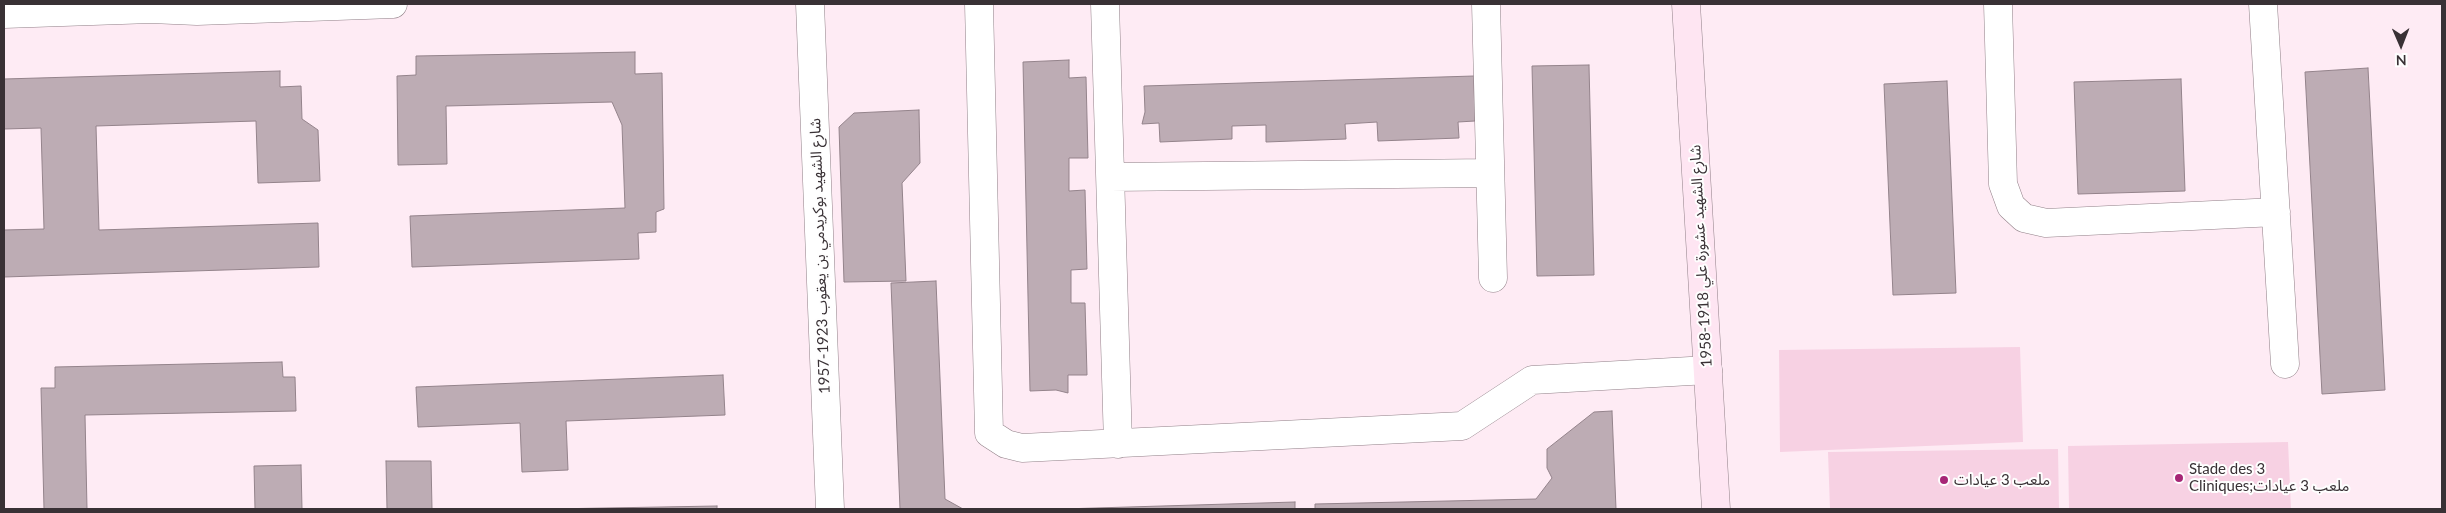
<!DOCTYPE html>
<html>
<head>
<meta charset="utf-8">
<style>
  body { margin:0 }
  #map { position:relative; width:2446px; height:513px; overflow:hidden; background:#feebf4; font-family:Lato,sans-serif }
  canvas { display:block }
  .frame { position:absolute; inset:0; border:5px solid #393135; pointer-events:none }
  .north { position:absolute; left:2376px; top:20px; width:50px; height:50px; -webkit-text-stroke:4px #fefefe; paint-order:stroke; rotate:179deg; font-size:14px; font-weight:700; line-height:20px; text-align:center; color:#393135 }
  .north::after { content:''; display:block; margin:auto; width:18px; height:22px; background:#393135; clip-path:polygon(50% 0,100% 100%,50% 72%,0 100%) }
</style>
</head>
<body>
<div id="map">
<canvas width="2446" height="513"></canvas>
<div class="frame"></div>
<div class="north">N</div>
</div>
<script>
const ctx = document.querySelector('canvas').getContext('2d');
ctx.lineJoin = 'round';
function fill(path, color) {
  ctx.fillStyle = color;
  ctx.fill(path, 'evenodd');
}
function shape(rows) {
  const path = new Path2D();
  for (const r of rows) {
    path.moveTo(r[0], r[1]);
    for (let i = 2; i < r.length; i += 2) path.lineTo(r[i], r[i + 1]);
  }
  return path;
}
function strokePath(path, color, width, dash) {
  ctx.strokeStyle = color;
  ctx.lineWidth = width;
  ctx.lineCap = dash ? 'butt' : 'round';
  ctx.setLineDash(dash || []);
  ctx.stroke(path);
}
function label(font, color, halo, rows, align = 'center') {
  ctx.font = font + ' Lato,"Noto Sans Arabic",sans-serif';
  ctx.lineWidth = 4;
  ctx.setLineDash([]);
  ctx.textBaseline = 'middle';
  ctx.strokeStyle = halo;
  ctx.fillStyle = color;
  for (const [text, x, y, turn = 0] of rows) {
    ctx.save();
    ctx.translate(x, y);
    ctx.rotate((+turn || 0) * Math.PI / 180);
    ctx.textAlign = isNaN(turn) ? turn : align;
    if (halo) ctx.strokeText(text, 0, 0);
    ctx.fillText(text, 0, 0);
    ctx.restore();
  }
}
fill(shape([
  [2020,347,2023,442,1780,452,1779,350],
  [2288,442,2291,509,2069,509,2068,446],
  [2058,449,2059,509,1830,509,1828,452]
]), '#f7d1e3');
const building = shape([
  [635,52,635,74,662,73,664,209,656,212,656,232,638,233,639,259,412,267,410,216,625,208,622,125,612,102,446,106,447,164,398,165,397,76,416,75,416,56,635,52],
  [1069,60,1069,78,1086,77,1088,158,1069,158,1069,191,1085,190,1087,269,1071,270,1071,303,1085,303,1087,375,1068,375,1068,393,1056,390,1030,391,1023,62,1069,60],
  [1589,65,1594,275,1537,276,1532,66,1589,65],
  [2368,68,2385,390,2322,394,2305,72,2368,68],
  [280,71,280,87,301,86,302,119,318,130,320,181,258,183,256,121,96,126,99,230,318,223,319,267,4,277,4,230,44,229,41,128,4,129,4,79,280,71],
  [1474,76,1475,121,1458,122,1459,138,1378,141,1377,122,1345,124,1346,139,1266,142,1266,125,1232,126,1232,139,1160,142,1159,123,1142,124,1145,112,1144,86,1474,76],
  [2181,79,2185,191,2078,194,2074,82,2181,79],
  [1947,81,1956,293,1893,295,1884,84,1947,81],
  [919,110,920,163,902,183,906,281,844,282,839,127,854,113,919,110],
  [936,281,945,499,963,509,900,509,891,283,936,281],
  [282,362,283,377,295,377,296,411,85,415,87,509,44,509,41,388,55,388,55,367,282,362],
  [723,375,725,415,566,421,568,470,522,472,520,423,418,427,416,387,723,375],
  [1612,411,1616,509,1315,509,1315,504,1536,499,1552,478,1547,468,1547,449,1594,412,1612,411],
  [386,461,431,461,432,509,387,509,386,461],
  [301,465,302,509,255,509,254,466,301,465],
  [1295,502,1295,509,1062,509,1295,502],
  [717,506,717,509,550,509,717,506]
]);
fill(building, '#bdacb4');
strokePath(building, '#94838b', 1);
const street = shape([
  [810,4,830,509],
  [979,4,989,433,1006,444,1022,448,1462,426,1532,380,1708,370],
  [1105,4,1118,444],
  [1486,4,1493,278],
  [1998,4,2003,184,2011,206,2024,218,2046,223,2276,212],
  [2263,4,2285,364],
  [4,14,151,9,197,11,393,4],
  [1111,177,1490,173]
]);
const secondary = shape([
  [1686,4,1716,509]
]);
strokePath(street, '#918088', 29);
strokePath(secondary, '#918088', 29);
strokePath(street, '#fff', 28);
strokePath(secondary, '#fee5f2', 28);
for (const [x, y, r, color] of [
  [2179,478,5,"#a62676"],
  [1944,480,5,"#a62676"]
]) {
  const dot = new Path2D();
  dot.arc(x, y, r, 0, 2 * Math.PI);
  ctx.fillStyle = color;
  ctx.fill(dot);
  strokePath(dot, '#fefefe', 2);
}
label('15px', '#393135', '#fefefe', [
  ["شارع الشهيد بوكريدمي بن يعقوب 1923-1957",820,256,-92],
  ["شارع الشهيد عشورة علي 1918-1958",1701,256,-93]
]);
label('15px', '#393135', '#fefefe', [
  ["Stade des 3",2189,469],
  ["Cliniques;ملعب 3 عيادات",2189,486],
  ["ملعب 3 عيادات",1954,480]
], 'left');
</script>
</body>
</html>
